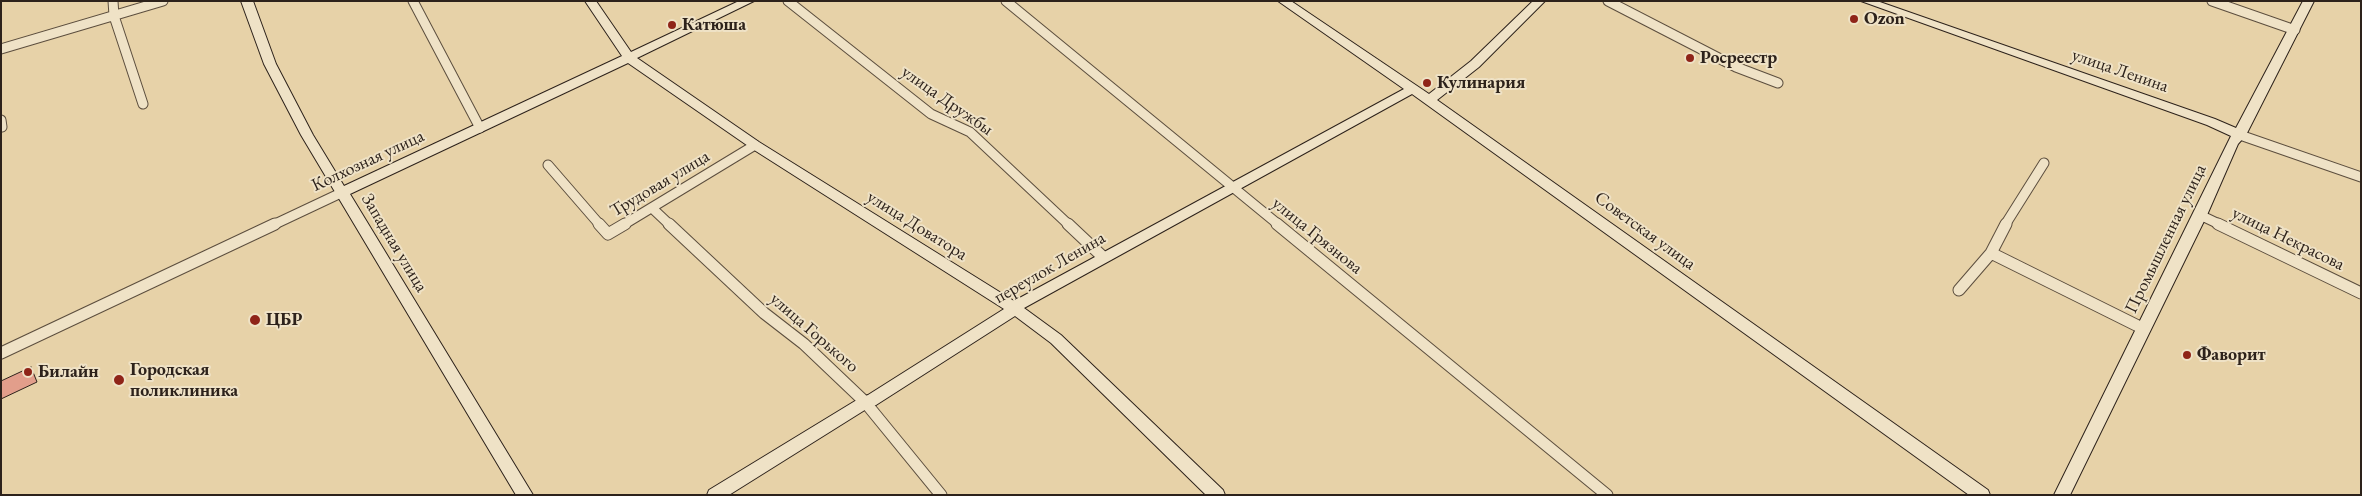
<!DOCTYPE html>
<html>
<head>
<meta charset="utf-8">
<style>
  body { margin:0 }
  #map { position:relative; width:2362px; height:496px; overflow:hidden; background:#e7d2a8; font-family:"EB Garamond",serif }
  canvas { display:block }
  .frame { position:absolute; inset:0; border:2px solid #2d221b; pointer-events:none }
</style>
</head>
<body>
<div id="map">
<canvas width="2362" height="496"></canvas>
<div class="frame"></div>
</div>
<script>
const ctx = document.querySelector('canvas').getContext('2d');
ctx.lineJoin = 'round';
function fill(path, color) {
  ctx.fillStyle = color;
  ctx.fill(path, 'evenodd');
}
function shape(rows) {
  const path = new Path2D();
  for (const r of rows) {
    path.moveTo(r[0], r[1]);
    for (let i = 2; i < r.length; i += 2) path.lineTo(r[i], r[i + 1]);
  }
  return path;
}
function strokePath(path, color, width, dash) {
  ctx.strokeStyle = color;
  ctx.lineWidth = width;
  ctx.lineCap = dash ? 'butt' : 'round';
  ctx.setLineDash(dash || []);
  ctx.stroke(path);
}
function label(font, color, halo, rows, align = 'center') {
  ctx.font = font + ' "EB Garamond",serif';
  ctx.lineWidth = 4;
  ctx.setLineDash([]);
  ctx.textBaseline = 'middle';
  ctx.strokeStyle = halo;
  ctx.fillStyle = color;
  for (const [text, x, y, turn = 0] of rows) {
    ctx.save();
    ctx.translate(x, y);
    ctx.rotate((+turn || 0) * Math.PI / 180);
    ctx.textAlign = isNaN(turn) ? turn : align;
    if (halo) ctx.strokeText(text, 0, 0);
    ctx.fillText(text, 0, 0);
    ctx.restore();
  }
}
const building = shape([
  [31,367,37,382,1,399,1,381,31,367]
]);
fill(building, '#e29e8b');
strokePath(building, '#2d221b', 1);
const streetFar1 = shape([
  [113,1,114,16,143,104],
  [413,1,480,128],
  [788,1,931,114,970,132,1069,225],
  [1006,1,1279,225],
  [1608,1,1736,67,1778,83],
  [2212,1,2295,30],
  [1,49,163,1],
  [1,120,2,127],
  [2240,135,2361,177],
  [548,165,600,225],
  [652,208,670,225],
  [2200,215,2221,225],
  [273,225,343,192],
  [623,225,755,145],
  [2005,225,2044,163]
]);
const street = shape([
  [599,224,608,234,625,224],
  [669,224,764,313,804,344,865,402,941,495],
  [1068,224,1103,257],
  [1277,224,1607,495],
  [2218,224,2361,293],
  [1991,253,2144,329],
  [1959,290,1991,253,2006,224],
  [1,353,275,224]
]);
const secondary = shape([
  [241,1,253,1,276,64,313,135,344,186,622,56,585,1,596,1,631,52,739,1,754,1,637,58,759,142,1014,301,1404,89,1278,1,1291,1,1429,94,1471,61,1533,1,1545,1,1479,67,1437,100,1988,490,1990,495,1969,495,1412,94,1024,308,1061,335,1223,490,1225,495,1206,495,1051,343,1015,316,876,405,868,408,729,495,707,495,709,490,860,398,868,395,1004,309,751,148,628,63,350,194,533,495,516,495,301,135,264,64,241,1],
  [1861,1,1877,1,2215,119,2236,128,2303,1,2314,1,2246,135,2238,144,2207,215,2070,495,2054,495,2231,136,2207,125,1861,1]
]);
strokePath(streetFar1, '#5c4e3e', 11);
strokePath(street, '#5c4e3e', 13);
strokePath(secondary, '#2d221b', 2);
strokePath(streetFar1, '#efe2c6', 9);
strokePath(street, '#efe2c6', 11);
fill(secondary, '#efe2c6');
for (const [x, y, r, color] of [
  [1854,19,5,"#8f2418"],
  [672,25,5,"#8f2418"],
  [1690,58,5,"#8f2418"],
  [1427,83,5,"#8f2418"],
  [255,320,6,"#8f2418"],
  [2187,355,5,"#8f2418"],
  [28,372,5,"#8f2418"],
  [119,380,6,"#8f2418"]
]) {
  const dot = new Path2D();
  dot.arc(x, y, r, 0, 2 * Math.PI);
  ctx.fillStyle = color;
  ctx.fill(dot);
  strokePath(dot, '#efe2c6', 2);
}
label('bold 18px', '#2d221b', '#efe2c6', [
  ["Ozon",1864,19],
  ["Катюша",682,25],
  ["Росреестр",1700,58],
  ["Кулинария",1437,83],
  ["ЦБР",266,320],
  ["Фаворит",2197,355],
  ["Городская",130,370],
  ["поликлиника",130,391],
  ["Билайн",38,372]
], 'left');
label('18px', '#2d221b', '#efe2c6', [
  ["улица Ленина",2120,71,19],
  ["улица Дружбы",947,101,35],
  ["Колхозная улица",368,161,-25],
  ["Трудовая улица",660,184,-31],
  ["улица Доватора",917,226,32],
  ["Советская улица",1645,231,36],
  ["улица Грязнова",1317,236,39],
  ["Промышленная улица",2166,239,-64],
  ["улица Некрасова",2288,239,26],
  ["Западная улица",394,243,59],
  ["переулок Ленина",1050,268,-30],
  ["улица Горького",814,333,41]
]);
</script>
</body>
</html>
